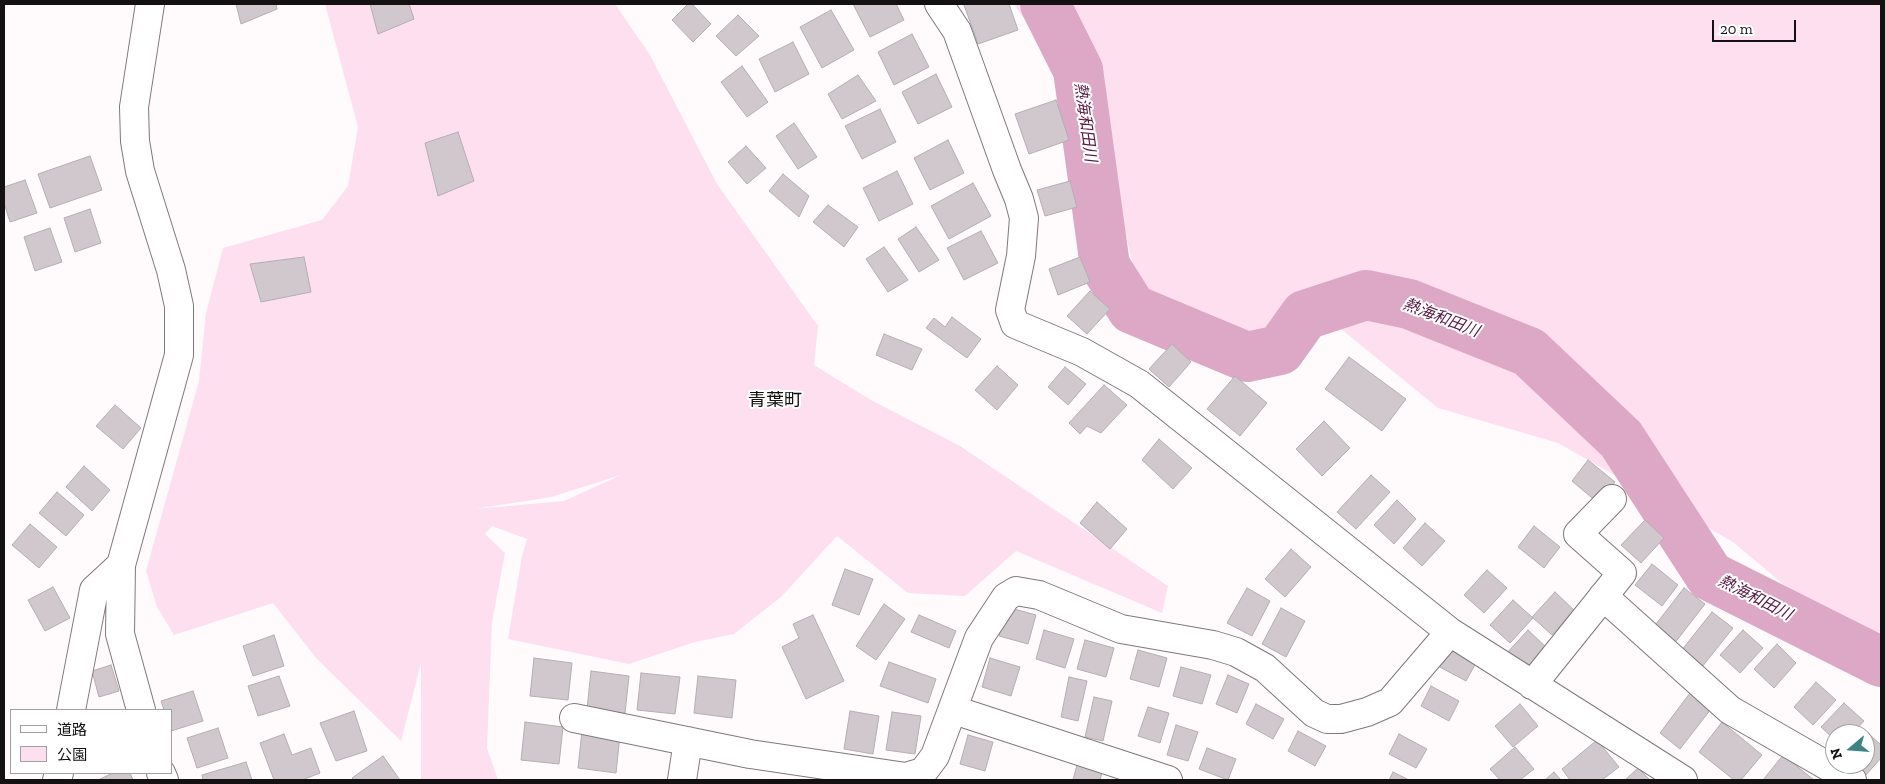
<!DOCTYPE html>
<html>
<head>
<meta charset="utf-8">
<style>
  body { margin:0 }
  #map { position:relative; width:1885px; height:784px; overflow:hidden; background:#fffafc; font-family:"Zilla Slab","Noto Sans JP",serif }
  canvas { display:block }
  .frame { position:absolute; inset:0; border:5px solid #131112; pointer-events:none }
  .legend { position:absolute; left:10px; top:709px; width:162px; height:65px; box-sizing:border-box; background:#fff; border:1px solid #a1a0a0; margin:0; padding:6px 9px; list-style:none; font-size:15px; color:#131112 }
  .legend li { display:flex; align-items:center; gap:10px; height:25px }
  .legend b { width:25px; border:1px solid #a1a0a0 }
  .north { position:absolute; left:1825px; top:724px; width:50px; height:50px; box-sizing:border-box; background:#fff; border:1px solid #a1a0a0; border-radius:50%; rotate:252deg; font-size:14px; font-weight:700; line-height:20px; text-align:center; color:#131112 }
  .north::after { content:''; display:block; margin:auto; width:18px; height:22px; background:#3c8483; clip-path:polygon(50% 0,100% 100%,50% 72%,0 100%) }
  .scale { position:absolute; left:1712px; top:20px; width:84px; height:22px; box-sizing:border-box; border:2px solid #131112; border-top:0; padding-left:6px; font-size:15px; line-height:18px; white-space:nowrap; color:#131112; -webkit-text-stroke:4px #fff; paint-order:stroke }
</style>
</head>
<body>
<div id="map">
<canvas width="1885" height="784"></canvas>
<div class="frame"></div>
<ul class="legend">
<li><b style="height:6px;background:#fff"></b>道路</li>
<li><b style="height:14px;background:#fedff0"></b>公園</li>
</ul>
<div class="north">N</div>
<div class="scale">20 m</div>
</div>
<script>
const ctx = document.querySelector('canvas').getContext('2d');
ctx.lineJoin = 'round';
function fill(path, color) {
  ctx.fillStyle = color;
  ctx.fill(path, 'evenodd');
}
function shape(rows) {
  const path = new Path2D();
  for (const r of rows) {
    path.moveTo(r[0], r[1]);
    for (let i = 2; i < r.length; i += 2) path.lineTo(r[i], r[i + 1]);
  }
  return path;
}
function strokePath(path, color, width, dash) {
  ctx.strokeStyle = color;
  ctx.lineWidth = width;
  ctx.lineCap = dash ? 'butt' : 'round';
  ctx.setLineDash(dash || []);
  ctx.stroke(path);
}
function label(font, color, halo, rows, align = 'center') {
  ctx.font = font + ' "Zilla Slab","Noto Sans JP",serif';
  ctx.lineWidth = 4;
  ctx.setLineDash([]);
  ctx.textBaseline = 'middle';
  ctx.strokeStyle = halo;
  ctx.fillStyle = color;
  for (const [text, x, y, turn = 0] of rows) {
    ctx.save();
    ctx.translate(x, y);
    ctx.rotate((+turn || 0) * Math.PI / 180);
    ctx.textAlign = isNaN(turn) ? turn : align;
    if (halo) ctx.strokeText(text, 0, 0);
    ctx.fillText(text, 0, 0);
    ctx.restore();
  }
}
fill(shape([
  [325,4,615,4,650,55,717,184,818,326,814,365,871,400,960,446,1168,586,1162,613,1016,551,965,596,908,593,837,536,781,597,734,634,695,642,629,664,508,639,522,556,527,539,492,526,485,534,505,553,492,622,487,748,498,780,421,780,421,663,401,741,317,659,273,603,174,635,157,607,146,571,199,381,206,313,223,248,322,220,348,186,358,127],
  [621,475,564,501,475,509,551,497],
  [1014,4,1881,4,1881,666,1733,542,1558,443,1438,408,1319,311,1251,347,1140,294,1102,136]
]), '#fedff0');
strokePath(shape([
  [1045,4,1078,70,1105,266,1132,309,1247,357,1280,350,1305,315,1366,295,1409,304,1529,352,1621,439,1710,576,1881,662]
]), '#dda7c6', 50);
const building = shape([
  [236,4,276,4,277,9,241,24,236,4],
  [370,4,409,4,414,19,378,34,370,4],
  [688,4,692,4,711,24,693,42,672,20,688,4],
  [853,4,896,4,904,20,870,37,853,4],
  [967,4,1009,4,1018,30,978,44,964,5,967,4],
  [831,10,854,50,822,68,800,27,831,10],
  [738,15,759,36,736,56,716,36,738,15],
  [912,34,929,67,894,85,878,52,912,34],
  [793,42,809,74,775,92,759,59,793,42],
  [742,66,768,102,747,117,721,82,742,66],
  [936,74,952,107,918,124,902,92,936,74],
  [858,75,876,101,842,119,828,94,858,75],
  [1056,100,1069,140,1029,154,1015,114,1056,100],
  [880,109,896,142,862,159,845,126,880,109],
  [794,123,817,157,798,169,776,136,794,123],
  [458,132,474,181,438,196,425,143,458,132],
  [948,140,964,173,930,190,914,158,948,140],
  [746,146,766,168,747,184,728,162,746,146],
  [90,156,102,190,50,208,38,174,90,156],
  [897,171,913,204,879,221,863,188,897,171],
  [783,174,809,196,799,217,769,191,783,174],
  [25,180,37,213,10,222,4,203,4,187,25,180],
  [1070,181,1077,207,1045,216,1037,190,1070,181],
  [973,183,991,216,949,239,931,206,973,183],
  [828,205,858,227,844,247,813,222,828,205],
  [90,209,101,243,75,252,64,218,90,209],
  [916,227,939,260,919,272,898,239,916,227],
  [50,228,62,262,35,271,24,237,50,228],
  [981,231,998,263,964,280,947,248,981,231],
  [884,247,908,280,888,292,866,259,884,247],
  [304,257,311,292,261,302,250,264,304,257],
  [1080,257,1090,282,1058,295,1049,269,1080,257],
  [1090,291,1110,309,1087,334,1067,316,1090,291],
  [952,317,981,339,967,358,926,328,934,318,945,327,952,317],
  [884,334,922,349,912,370,876,355,884,334],
  [1172,344,1191,362,1169,387,1149,369,1172,344],
  [1349,357,1406,399,1382,431,1325,389,1349,357],
  [997,366,1018,385,997,410,975,390,997,366],
  [1065,367,1086,384,1068,405,1048,387,1065,367],
  [1235,376,1267,403,1240,436,1207,409,1235,376],
  [1104,385,1127,405,1101,433,1087,426,1080,434,1069,423,1104,385],
  [115,405,141,428,123,449,96,426,115,405],
  [1324,421,1350,448,1322,476,1296,449,1324,421],
  [1159,439,1192,468,1173,489,1142,460,1159,439],
  [1588,460,1615,482,1598,503,1572,481,1588,460],
  [84,466,110,490,92,511,66,487,84,466],
  [1371,475,1390,492,1356,529,1337,512,1371,475],
  [57,492,84,515,66,536,39,513,57,492],
  [1397,500,1416,519,1394,544,1374,525,1397,500],
  [1097,502,1127,529,1110,549,1080,523,1097,502],
  [1645,520,1664,538,1641,563,1621,545,1645,520],
  [1425,523,1445,541,1422,566,1403,548,1425,523],
  [30,524,57,547,39,568,12,545,30,524],
  [1534,526,1560,547,1544,568,1518,547,1534,526],
  [1291,549,1311,567,1285,597,1265,579,1291,549],
  [1652,564,1678,585,1662,606,1635,585,1652,564],
  [845,569,873,579,859,615,832,605,845,569],
  [1487,570,1507,588,1484,613,1464,595,1487,570],
  [53,587,70,618,45,631,28,600,53,587],
  [1247,588,1270,601,1252,636,1227,623,1247,588],
  [1684,588,1705,604,1674,644,1653,628,1684,588],
  [1555,592,1574,610,1552,635,1532,617,1555,592],
  [1513,600,1533,618,1510,643,1490,625,1513,600],
  [884,604,905,619,876,660,856,646,884,604],
  [1007,607,1036,615,1028,644,999,636,1007,607],
  [1281,608,1305,621,1286,657,1262,644,1281,608],
  [1712,612,1733,628,1702,667,1681,651,1712,612],
  [813,615,844,681,806,699,782,647,799,638,793,624,813,615],
  [919,615,956,631,949,648,911,632,919,615],
  [1044,630,1074,639,1065,668,1036,659,1044,630],
  [1528,630,1547,648,1525,673,1505,655,1528,630],
  [1743,630,1763,648,1740,673,1720,655,1743,630],
  [274,635,284,666,253,676,243,646,274,635],
  [1085,640,1114,648,1106,677,1077,669,1085,640],
  [1777,644,1796,663,1774,688,1754,669,1777,644],
  [1449,647,1477,661,1466,681,1438,666,1449,647],
  [1138,650,1167,658,1159,687,1130,679,1138,650],
  [534,658,572,663,568,700,530,696,534,658],
  [990,658,1020,667,1011,696,982,687,990,658],
  [889,662,936,679,928,703,880,686,889,662],
  [111,665,119,691,99,697,92,671,111,665],
  [1181,667,1211,675,1202,704,1173,696,1181,667],
  [591,671,629,676,625,713,587,709,591,671],
  [641,673,680,677,675,714,637,710,641,673],
  [1228,675,1249,684,1237,713,1216,704,1228,675],
  [279,676,290,706,258,716,248,686,279,676],
  [698,676,736,680,732,718,694,713,698,676],
  [1069,677,1087,681,1078,721,1061,717,1069,677],
  [1816,682,1836,700,1813,725,1794,707,1816,682],
  [1431,686,1459,701,1449,721,1421,706,1431,686],
  [193,691,203,721,171,731,171,710,164,710,161,701,193,691],
  [1690,693,1711,709,1680,749,1660,733,1690,693],
  [1094,697,1112,701,1103,741,1085,737,1094,697],
  [1844,703,1864,721,1852,734,1835,734,1835,740,1821,727,1844,703],
  [1256,704,1284,719,1273,739,1246,724,1256,704],
  [1520,704,1538,726,1513,747,1495,726,1520,704],
  [1148,707,1169,713,1160,743,1138,736,1148,707],
  [354,711,367,751,336,761,320,723,354,711],
  [850,711,879,716,873,754,844,749,850,711],
  [892,712,921,716,915,754,886,750,892,712],
  [525,722,563,727,559,764,521,760,525,722],
  [1722,722,1762,755,1741,780,1734,780,1699,752,1722,722],
  [1176,725,1198,732,1188,761,1167,755,1176,725],
  [218,728,228,758,197,768,187,738,218,728],
  [582,731,620,735,616,773,578,768,582,731],
  [1298,731,1326,746,1315,766,1288,751,1298,731],
  [1868,733,1881,745,1881,758,1865,776,1852,764,1865,764,1865,736,1868,733],
  [284,734,292,755,311,748,320,773,302,780,274,780,260,743,284,734],
  [1399,734,1427,749,1416,768,1389,754,1399,734],
  [968,735,993,742,985,771,960,764,968,735],
  [1597,740,1619,767,1602,780,1570,780,1562,769,1597,740],
  [1515,747,1534,769,1520,780,1500,780,1490,769,1515,747],
  [1207,748,1236,759,1228,780,1199,769,1207,748],
  [1783,755,1814,780,1763,780,1783,755],
  [383,756,400,780,354,780,352,778,383,756],
  [1079,757,1104,765,1100,780,1073,780,1079,757],
  [246,762,252,780,203,780,202,775,246,762],
  [1638,768,1650,780,1625,780,1638,768],
  [1393,772,1409,780,1389,780,1393,772],
  [1554,772,1561,780,1545,780,1554,772],
  [113,773,130,773,133,780,98,780,113,773]
]);
fill(building, '#d0c8cc');
strokePath(building, '#b5aeb2', 1);
const minor = shape([
  [939,4,957,31,1007,170,1019,199,1024,218,1021,256,1010,310,1015,324,1082,352,1139,384,1450,632,1683,780],
  [1603,596,1730,710,1852,780],
  [1532,685,1622,573,1578,534,1612,499],
  [71,710,94,590,121,565],
  [141,710,120,634,121,565,179,355,179,306,171,270,140,171,135,141,134,107,150,4],
  [954,710,1168,780],
  [574,718,750,754,906,777,923,772,935,756,979,638,1006,597,1016,591,1039,595,1121,629,1213,645,1236,652,1265,668,1314,713,1327,719,1341,719,1367,712,1390,702,1450,632],
  [161,773,164,780],
  [57,780,59,773],
  [682,780,688,741]
]);
strokePath(minor, '#80797c', 30);
strokePath(minor, '#fff', 28);
label('italic 16px', '#581a43', '#fff', [
  ["熱海和田川",1085,122,82],
  ["熱海和田川",1441,318,21],
  ["熱海和田川",1755,598,27]
]);
label('18px', '#131112', '#fff', [
  ["青葉町",775,401]
]);
</script>
</body>
</html>
